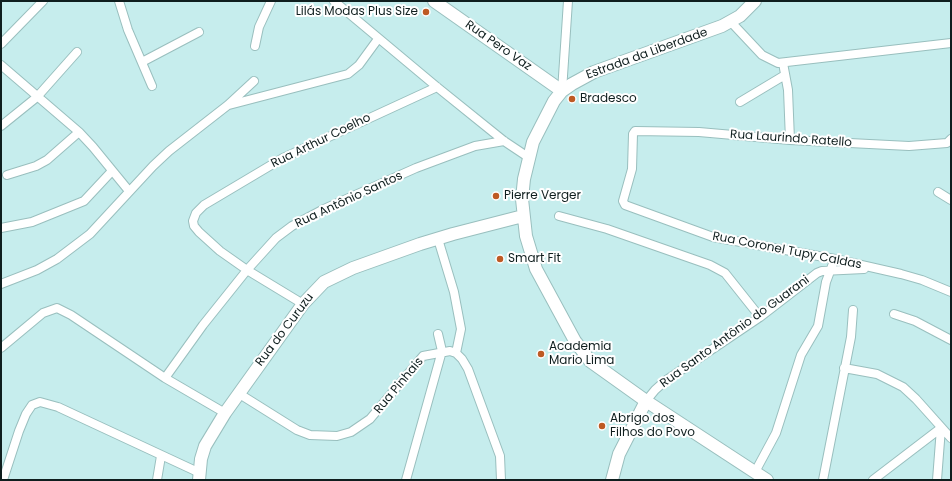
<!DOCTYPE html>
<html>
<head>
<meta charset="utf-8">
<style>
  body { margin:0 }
  #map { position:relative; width:952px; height:481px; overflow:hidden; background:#c6eded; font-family:Poppins,sans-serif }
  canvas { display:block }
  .frame { position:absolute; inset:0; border:2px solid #0f1e1e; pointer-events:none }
</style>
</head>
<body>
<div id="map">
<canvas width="952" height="481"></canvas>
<div class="frame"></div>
</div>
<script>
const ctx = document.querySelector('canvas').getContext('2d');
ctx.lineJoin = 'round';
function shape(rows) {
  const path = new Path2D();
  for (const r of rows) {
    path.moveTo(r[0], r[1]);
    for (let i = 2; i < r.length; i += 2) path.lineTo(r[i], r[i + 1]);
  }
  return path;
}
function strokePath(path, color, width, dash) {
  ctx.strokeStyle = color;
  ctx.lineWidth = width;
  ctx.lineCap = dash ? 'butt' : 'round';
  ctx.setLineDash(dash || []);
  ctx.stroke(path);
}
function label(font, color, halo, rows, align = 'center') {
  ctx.font = font + ' Poppins,sans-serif';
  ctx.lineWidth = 4;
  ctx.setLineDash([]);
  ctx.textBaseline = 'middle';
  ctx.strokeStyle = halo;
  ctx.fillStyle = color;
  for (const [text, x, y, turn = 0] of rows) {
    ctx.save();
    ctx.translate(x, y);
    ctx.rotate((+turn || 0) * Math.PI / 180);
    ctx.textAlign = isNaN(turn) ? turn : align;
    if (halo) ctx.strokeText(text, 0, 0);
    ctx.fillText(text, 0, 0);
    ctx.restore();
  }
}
const street = shape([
  [119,1,128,30,152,86],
  [334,1,437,87,504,141,528,157],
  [731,22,762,55,778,63,951,43],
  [1,44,43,1],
  [255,46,259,27,271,1],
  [142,62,199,32],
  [783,63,788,90,790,140],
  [1,65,79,132,93,147,129,191],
  [562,91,568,1],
  [740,102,785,75],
  [229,105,348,74,359,65,378,39],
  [1,126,37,97,77,52],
  [951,139,947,143,909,146,790,140,699,132,635,131,633,134,632,169,623,201,625,205,713,237,835,259,901,274,922,280,951,292],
  [7,175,36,166,47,160,79,132],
  [938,192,951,200],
  [559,216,607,229,710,265,725,273,760,317],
  [1,228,32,222,84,201,112,171],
  [438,239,454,292,461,329,456,353],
  [1,284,37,270,57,259,90,234,153,166,169,151,228,105,254,81],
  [303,304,247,270,220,251,199,232,194,226,193,221,196,213,204,205,283,158,437,87],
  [894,314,915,321,951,340],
  [1,348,43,313,57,308,71,315,165,378,225,413],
  [844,368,877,374,903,387,916,399,951,438],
  [165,378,203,325,247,270,276,238,292,226,324,209,416,168,475,146,504,141],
  [238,393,297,430,310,435,337,436,351,432,370,419,423,356,450,351,456,353,462,359,468,369,500,456,501,480],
  [646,401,655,390,665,381,760,317,817,273,822,271,864,269],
  [755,472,776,433,801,355,818,326,826,282,832,266],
  [3,480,19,431,26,414,32,405,40,402,58,407,200,473],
  [157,480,161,456],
  [406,480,442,351,438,334],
  [823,480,851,337,853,310],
  [873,480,941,428],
  [937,480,941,428]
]);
const secondary = shape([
  [434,1,562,91],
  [755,1,740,16,722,26,594,72,572,84,562,91,554,101,533,142,524,179,522,199,526,236,536,269,575,341,590,361,646,401,767,480],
  [199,480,201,459,205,446,225,413,303,304,324,282,353,268,420,244,453,234,523,216],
  [612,480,619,454,646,401]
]);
strokePath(street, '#99bfbe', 10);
strokePath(secondary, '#99bfbe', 14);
strokePath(street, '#fff', 8);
strokePath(secondary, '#fff', 12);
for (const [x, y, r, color] of [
  [426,12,4,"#be5a24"],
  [572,99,4,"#be5a24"],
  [496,196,4,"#be5a24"],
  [500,259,4,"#be5a24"],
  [541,354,4,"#be5a24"],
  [602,426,4,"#be5a24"]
]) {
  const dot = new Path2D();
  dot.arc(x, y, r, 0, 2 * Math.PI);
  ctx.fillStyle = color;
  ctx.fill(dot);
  strokePath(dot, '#fff', 1.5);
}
label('12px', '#0f1e1e', '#fff', [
  ["Lilás Modas Plus Size",418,12,"right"],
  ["Bradesco",580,99],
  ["Pierre Verger",504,196],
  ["Smart Fit",508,259],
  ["Academia",549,347],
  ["Mario Lima",549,361],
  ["Abrigo dos",610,419],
  ["Filhos do Povo",610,433]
], 'left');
label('12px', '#0f1e1e', '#fff', [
  ["Rua Pero Vaz",498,46,35],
  ["Estrada da Liberdade",647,54,-20],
  ["Rua Laurindo Ratello",791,139,4],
  ["Rua Arthur Coelho",321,141,-26],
  ["Rua Antônio Santos",349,200,-25],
  ["Rua Coronel Tupy Caldas",787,251,11],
  ["Rua do Curuzu",285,330,-53],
  ["Rua Santo Antônio do Guarani",735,332,-36],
  ["Rua Pinhais",399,386,-50]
]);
</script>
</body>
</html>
